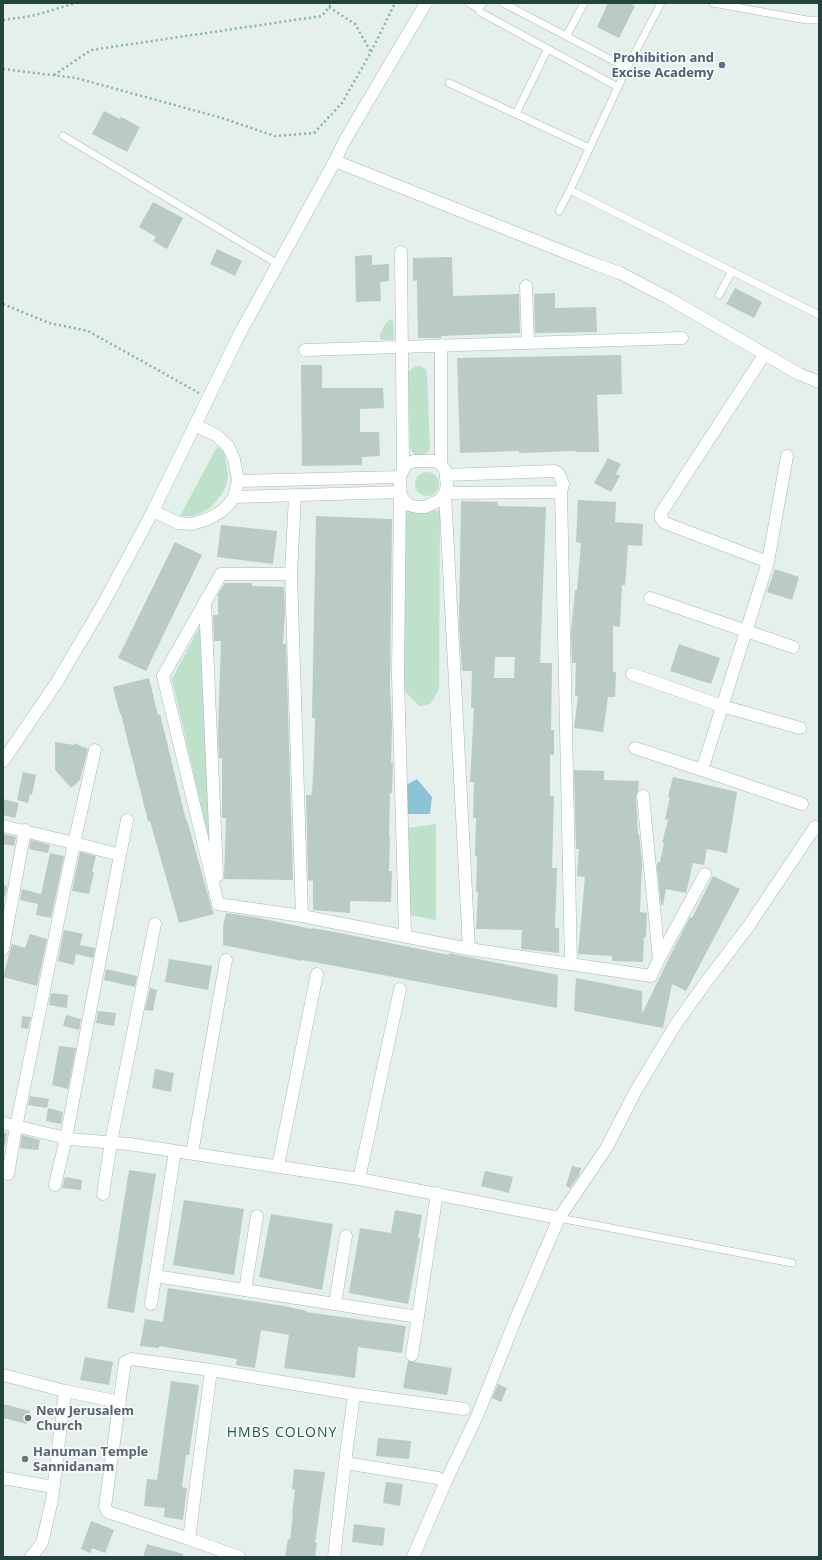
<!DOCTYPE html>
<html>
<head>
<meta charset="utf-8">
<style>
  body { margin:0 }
  #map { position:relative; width:822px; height:1560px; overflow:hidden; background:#e5efec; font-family:"Open Sans",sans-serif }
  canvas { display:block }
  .frame { position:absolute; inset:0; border:4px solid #23433d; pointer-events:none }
</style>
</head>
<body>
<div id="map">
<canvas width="822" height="1560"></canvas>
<div class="frame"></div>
</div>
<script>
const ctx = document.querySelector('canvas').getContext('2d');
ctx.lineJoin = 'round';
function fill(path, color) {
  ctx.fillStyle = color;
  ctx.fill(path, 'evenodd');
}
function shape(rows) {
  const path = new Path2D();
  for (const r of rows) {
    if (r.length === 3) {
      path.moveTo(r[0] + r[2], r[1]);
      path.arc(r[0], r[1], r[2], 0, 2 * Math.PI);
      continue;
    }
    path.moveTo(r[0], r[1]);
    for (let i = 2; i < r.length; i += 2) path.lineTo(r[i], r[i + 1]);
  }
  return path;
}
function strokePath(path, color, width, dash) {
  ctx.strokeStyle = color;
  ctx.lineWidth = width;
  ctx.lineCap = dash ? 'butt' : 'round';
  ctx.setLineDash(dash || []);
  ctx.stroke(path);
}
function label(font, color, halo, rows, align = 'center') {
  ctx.font = font + ' "Open Sans",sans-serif';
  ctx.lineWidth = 3.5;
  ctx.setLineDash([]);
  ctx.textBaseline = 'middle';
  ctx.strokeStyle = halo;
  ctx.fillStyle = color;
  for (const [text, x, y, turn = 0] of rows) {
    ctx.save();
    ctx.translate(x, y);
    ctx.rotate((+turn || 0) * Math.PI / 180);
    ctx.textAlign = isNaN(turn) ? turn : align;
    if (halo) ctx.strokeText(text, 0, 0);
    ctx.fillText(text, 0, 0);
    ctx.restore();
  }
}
fill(shape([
  [390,319,393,321,394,337,393,340,382,340,380,338,380,334,386,323],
  [416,366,421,366,426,370,427,375,430,449,427,453,421,456,415,456,410,448,408,373,411,369],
  [217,447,224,452,228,474,226,486,222,494,210,508,201,513,193,516,180,516],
  [427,484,12],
  [404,510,440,511,439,690,430,704,419,706,402,688],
  [199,628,204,629,214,842,208,837,172,679],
  [436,824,436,920,400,913,402,829]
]), '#bde1cb');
fill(shape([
  [417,779,432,797,430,814,406,814,406,785]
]), '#8bc3d7');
fill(shape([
  [608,3,630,3,635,6,619,38,597,27],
  [104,111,120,119,121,117,140,127,127,152,92,134],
  [153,202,183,218,167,249,153,241,156,237,139,227],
  [217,249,242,261,235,276,210,264],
  [372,255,372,265,389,264,389,281,380,282,381,301,356,302,355,256],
  [452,257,453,296,519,294,520,333,441,336,441,338,418,338,417,280,413,281,413,258],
  [735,288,762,302,754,318,726,304],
  [555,293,555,308,596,307,597,332,535,333,534,294],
  [621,355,622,394,597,395,599,452,576,452,576,451,519,453,519,451,460,453,457,358],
  [301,365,322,365,322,388,383,388,384,408,360,409,360,432,379,432,380,456,362,457,362,465,302,466],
  [608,458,621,464,616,474,620,476,611,492,594,483],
  [578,500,616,502,615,522,643,524,642,546,628,545,625,585,622,585,620,627,613,626,613,672,616,672,615,697,608,697,603,732,574,728,578,696,575,696,576,663,572,663,571,633,575,590,577,590,581,543,576,542],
  [461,501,498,502,498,506,546,507,540,663,552,663,551,730,554,730,554,755,550,755,550,796,554,796,552,868,557,868,555,928,559,928,559,953,521,949,522,930,476,929,478,892,476,892,477,856,475,856,476,818,473,818,474,782,470,782,474,708,471,708,472,671,462,671,459,623],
  [495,657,515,657,514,678,494,678],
  [316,516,392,519,390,688,392,726,391,763,393,763,392,793,390,793,389,836,390,837,389,871,392,871,391,902,350,901,350,913,313,910,313,881,308,880,306,795,311,795,312,792,314,758,315,718,312,718],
  [221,525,277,531,273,564,217,557],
  [175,542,202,555,146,671,118,658],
  [775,569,799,577,792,600,767,592],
  [225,583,252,583,252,586,284,587,285,613,283,644,286,644,293,880,224,879,226,818,222,818,222,758,219,758,218,732,221,641,214,641,213,615,218,615,218,594],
  [679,644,720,658,711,684,670,671],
  [149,678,158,715,160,714,186,820,187,820,211,906,214,914,179,923,150,821,148,821,121,714,120,714,113,687],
  [55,742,74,745,74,743,88,749,80,780,71,788,55,770],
  [574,770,604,771,604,780,639,781,638,790,636,797,638,834,639,834,642,863,640,912,647,913,647,914,646,937,644,937,643,962,612,961,612,956,578,954,585,877,577,876,579,849,576,849],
  [23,772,36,775,32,795,30,794,28,803,17,800],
  [673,777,737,792,727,853,707,849,704,865,693,863,686,893,666,889,663,905,661,905,657,866,658,862,660,862,664,843,662,843,668,820,665,819,670,797,668,797],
  [3,799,19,803,15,818,3,815],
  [3,834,16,837,14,846,3,844],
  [31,840,50,845,48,853,29,849],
  [80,852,96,856,92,872,94,873,89,894,72,891],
  [50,853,64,856,51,918,36,915,38,904,20,900,22,889,41,894],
  [713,876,740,889,686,991,672,984,663,1028,574,1011,576,978,642,991,642,1014,668,960,690,917,692,918],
  [3,885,7,886,5,896,3,896],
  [226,913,254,917,312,929,312,928,340,933,449,955,449,953,478,959,558,975,557,1008,330,965,302,960,302,961,223,945,223,927],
  [64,930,83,934,80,945,95,948,93,958,76,954,74,965,58,961],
  [30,934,47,939,37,986,3,977,12,944,25,948],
  [169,959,212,966,208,990,165,982],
  [106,969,137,976,135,987,104,980],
  [150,988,157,990,153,1011,145,1010],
  [51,993,68,995,67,1008,49,1005],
  [98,1011,116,1013,114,1026,96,1023],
  [66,1015,81,1019,79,1030,63,1026],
  [22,1016,31,1017,28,1029,21,1028],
  [59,1046,76,1048,68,1089,52,1085],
  [155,1069,174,1073,171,1092,152,1088],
  [30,1096,49,1099,47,1108,28,1105],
  [48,1108,63,1112,61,1124,46,1121],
  [3,1132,7,1133,5,1145,3,1145],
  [22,1135,40,1140,38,1150,20,1148],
  [572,1166,581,1168,579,1175,570,1188,566,1186],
  [129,1170,156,1174,134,1313,107,1308],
  [485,1171,513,1177,509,1193,481,1186],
  [65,1177,82,1180,81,1190,62,1188],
  [184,1200,244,1209,234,1275,173,1265],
  [395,1210,422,1215,418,1238,420,1239,408,1304,349,1293,360,1228,391,1233],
  [271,1214,333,1224,322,1290,259,1277],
  [168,1288,284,1306,307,1311,306,1312,406,1326,402,1353,358,1347,355,1378,284,1368,289,1335,261,1330,255,1368,236,1365,237,1359,159,1346,159,1348,140,1346,145,1319,163,1322],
  [85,1357,113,1362,109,1385,80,1380],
  [408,1361,452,1368,447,1395,403,1388],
  [171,1381,199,1385,189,1455,186,1455,182,1487,187,1488,183,1520,164,1517,165,1508,144,1506,147,1479,157,1480],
  [498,1384,507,1388,501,1402,492,1398],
  [3,1404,30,1411,27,1424,3,1418],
  [378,1438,411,1441,409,1459,376,1456],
  [294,1469,325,1472,315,1543,317,1543,315,1557,285,1557,288,1539,290,1540,293,1513,292,1513,295,1490,292,1489],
  [386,1482,403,1484,400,1506,383,1503],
  [91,1521,114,1530,105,1553,92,1548,90,1553,81,1549],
  [354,1524,385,1528,383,1546,352,1542],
  [147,1544,183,1554,183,1557,143,1557]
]), '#bacac5');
const service = shape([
  [469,3,479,9],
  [483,3,479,9,480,12,618,87,627,68,503,3],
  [713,3,807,20,819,20],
  [567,35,584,3],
  [547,50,516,114,589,148],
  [627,68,661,3],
  [449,83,516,114],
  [618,87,570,190,819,315],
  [63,136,278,264],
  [559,211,570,190],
  [719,295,732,271],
  [559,1218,792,1263]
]);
const minor = shape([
  [401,252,403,470],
  [526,286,528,343],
  [441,345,441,464],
  [305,350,682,338],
  [764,355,661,513,661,518,665,523,768,562],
  [787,456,768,562,702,770,802,804],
  [446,475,555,471,559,474,563,484,561,492,571,964],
  [238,481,400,477],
  [445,493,440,500,425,507,417,507,409,505,403,499,400,492,400,477,403,470,407,464,414,461,435,461,441,464,445,470,447,485,445,493,469,949],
  [445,493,561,492],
  [295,496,291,574,302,916],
  [234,497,400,492,398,676,405,935],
  [153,511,178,523,192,524,208,519,222,511,229,504,234,497,238,481,234,459,228,446,216,435,195,425],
  [291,574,221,574,163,676,218,904,302,916,469,949,651,976,659,959,705,874],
  [650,598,793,647],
  [205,601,217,876],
  [632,674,722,706,800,728],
  [635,748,702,770],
  [643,796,659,959],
  [3,826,74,843,16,1127,8,1174],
  [120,855,127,820],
  [3,949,25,830],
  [3,1123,70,1139,129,1144,359,1179,559,1218],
  [192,1153,226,960],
  [278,1166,317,974],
  [359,1179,400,989],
  [55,1185,66,1138,120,855,74,843,95,750],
  [103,1194,111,1142,155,924],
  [155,1276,418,1317],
  [245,1290,257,1216],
  [151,1304,175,1151],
  [335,1304,346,1236],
  [412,1355,437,1193],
  [3,1375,65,1391,120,1402],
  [345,1463,438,1478],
  [3,1479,3,1478,53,1487],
  [189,1539,211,1370],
  [31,1557,42,1543,52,1500,65,1391],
  [239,1557,189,1539,108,1512,105,1507,125,1362,131,1359,211,1370,354,1394,464,1409],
  [334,1557,345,1463,354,1394],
  [413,1557,446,1481,478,1414,516,1318,559,1218,607,1147,635,1092,676,1024,706,982,748,927,815,827]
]);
const tertiary = shape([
  [335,161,592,263,620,273,668,298,799,374,819,382]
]);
const secondary = shape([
  [3,761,55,685,102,606,153,511,240,333,335,161,345,140,426,3]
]);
strokePath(service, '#a7b8b4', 8);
strokePath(minor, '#a7b8b4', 13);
strokePath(tertiary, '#a7b8b4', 13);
strokePath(secondary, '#a3bcb5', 13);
strokePath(shape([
  [329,7,355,24,371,52],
  [3,20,32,16,76,3],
  [3,69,76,78,222,118,275,136,314,133,342,103,371,52,395,3],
  [54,75,91,50,322,16,332,3],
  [3,304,49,323,88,331,199,393]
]), '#84b5aa', 2.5, [2, 3]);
strokePath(service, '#fff', 7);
strokePath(minor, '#fff', 12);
strokePath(tertiary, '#fff', 12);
strokePath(secondary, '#fff', 12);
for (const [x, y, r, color] of [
  [722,65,4,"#5c6f8a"],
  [28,1418,4,"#6b7280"],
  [25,1459,4,"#6b7280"]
]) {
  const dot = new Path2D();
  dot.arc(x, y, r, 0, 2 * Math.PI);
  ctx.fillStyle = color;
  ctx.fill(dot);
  strokePath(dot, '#f6fbf9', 1.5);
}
label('bold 13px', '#4e5e75', '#f6fbf9', [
  ["Prohibition and",714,58],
  ["Excise Academy",714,73]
], 'right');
label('bold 13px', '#5b616d', '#f6fbf9', [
  ["New Jerusalem",36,1411],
  ["Church",36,1426],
  ["Hanuman Temple",33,1452],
  ["Sannidanam",33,1467]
], 'left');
ctx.letterSpacing = '1px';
label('14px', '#1d574e', '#f6fbf9', [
  ["HMBS COLONY",282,1433]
]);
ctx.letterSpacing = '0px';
</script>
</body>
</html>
